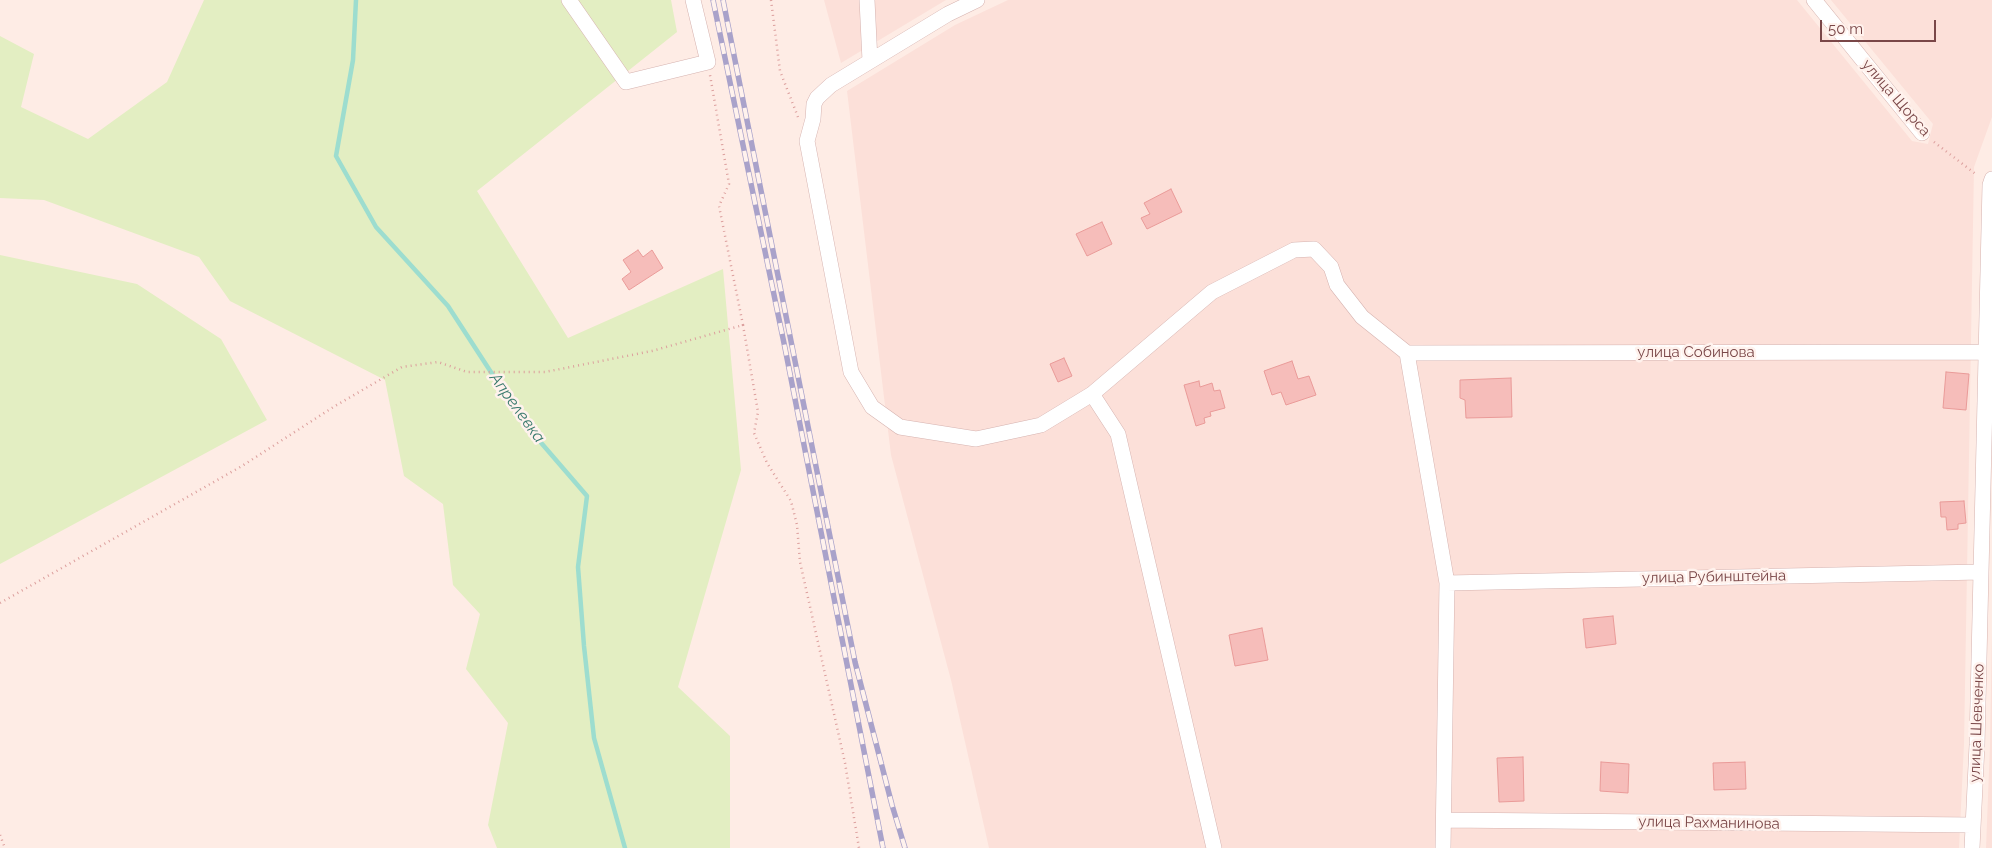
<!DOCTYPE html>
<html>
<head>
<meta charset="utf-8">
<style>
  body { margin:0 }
  #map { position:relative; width:1992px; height:848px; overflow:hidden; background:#feece5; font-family:Raleway,sans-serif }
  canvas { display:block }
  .scale { position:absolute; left:1820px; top:20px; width:116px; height:22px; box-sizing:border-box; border:2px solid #7a4748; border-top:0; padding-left:6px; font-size:15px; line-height:18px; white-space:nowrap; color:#7a4748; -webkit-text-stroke:4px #fff2ed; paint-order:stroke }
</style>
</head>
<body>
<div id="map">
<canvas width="1992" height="848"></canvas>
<div class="scale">50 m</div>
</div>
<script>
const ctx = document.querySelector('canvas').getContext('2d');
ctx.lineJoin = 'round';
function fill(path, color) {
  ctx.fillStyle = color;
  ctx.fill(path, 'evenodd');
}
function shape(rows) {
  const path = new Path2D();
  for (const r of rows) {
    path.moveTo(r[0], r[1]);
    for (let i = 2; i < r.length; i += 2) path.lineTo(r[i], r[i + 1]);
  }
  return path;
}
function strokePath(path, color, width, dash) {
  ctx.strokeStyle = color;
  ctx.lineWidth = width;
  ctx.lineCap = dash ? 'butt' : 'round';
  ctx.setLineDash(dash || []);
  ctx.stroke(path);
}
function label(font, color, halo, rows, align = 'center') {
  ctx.font = font + ' Raleway,sans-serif';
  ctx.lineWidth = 5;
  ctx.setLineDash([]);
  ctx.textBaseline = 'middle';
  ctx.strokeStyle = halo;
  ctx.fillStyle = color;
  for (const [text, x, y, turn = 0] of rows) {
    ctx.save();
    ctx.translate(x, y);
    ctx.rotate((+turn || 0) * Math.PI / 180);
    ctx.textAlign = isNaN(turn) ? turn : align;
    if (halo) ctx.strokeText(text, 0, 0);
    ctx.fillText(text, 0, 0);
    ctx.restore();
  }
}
fill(shape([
  [824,0,946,0,841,63],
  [1008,0,1797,0,1912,141,1928,144,1933,124,1831,0,1992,0,1992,117,1974,167,1964,744,1959,848,989,848,951,680,891,455,847,91,955,25],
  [1992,632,1992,848,1986,848,1990,745]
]), '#fce0d9');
fill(shape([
  [204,0,671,0,677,32,477,191,568,338,723,269,741,470,678,687,730,736,730,848,497,848,488,825,508,723,466,669,480,614,453,585,443,504,404,476,385,380,230,301,199,257,44,200,0,198,0,36,34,54,21,107,88,139,167,82],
  [0,255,137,284,221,339,267,420,0,564]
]), '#e3eec2');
strokePath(shape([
  [356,0,353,60,336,156,376,227,448,306,524,423,587,496,578,567,584,646,594,738,625,848]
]), '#9dddcf', 4.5);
const building = shape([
  [1171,189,1182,212,1147,229,1141,218,1150,214,1144,203,1171,189],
  [1102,222,1112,244,1087,256,1076,234,1102,222],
  [638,250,643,257,652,250,663,268,629,290,622,279,631,272,623,260,638,250],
  [1064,358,1072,376,1058,382,1050,364,1064,358],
  [1292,361,1298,379,1309,376,1316,395,1286,405,1281,392,1272,395,1264,371,1292,361],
  [1946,372,1969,374,1966,410,1943,408,1946,372],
  [1511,378,1512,417,1466,418,1465,400,1460,398,1460,380,1511,378],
  [1199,381,1200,387,1212,383,1214,391,1220,390,1225,408,1210,412,1211,416,1204,418,1205,423,1196,426,1184,385,1199,381],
  [1964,501,1966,523,1958,524,1958,529,1947,530,1946,517,1941,517,1940,502,1964,501],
  [1613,616,1616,644,1586,648,1583,619,1613,616],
  [1262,628,1268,660,1235,666,1229,635,1262,628],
  [1523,757,1524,801,1499,802,1497,758,1523,757],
  [1601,762,1629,764,1628,793,1600,791,1601,762],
  [1745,762,1746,789,1714,790,1713,763,1745,762]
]);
fill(building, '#f6bdba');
strokePath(building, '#ea9b99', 1);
const street = shape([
  [569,0,626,82,708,62,693,0],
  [867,0,870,61],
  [977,0,948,14,831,85,817,98,814,104,813,119,807,141,851,372,872,407,900,427,976,439,1041,425,1092,394,1212,292,1294,250,1314,249,1331,267,1337,285,1362,317,1407,353,1447,583,1443,848],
  [1814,0,1922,133],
  [1407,353,1986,352],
  [1092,394,1118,434,1214,848],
  [1447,583,1981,572],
  [1444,820,1973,825],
  [1972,848,1977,745,1990,185,1992,179]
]);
strokePath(street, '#d6b3b0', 16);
strokePath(shape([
  [771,0,780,71,798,117],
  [1934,142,1977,175],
  [743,325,758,412,754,433,767,463,791,501,797,525,800,562,845,763,859,848],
  [0,603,242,466,335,406,402,367,438,362,467,372,545,372,652,351,743,325,719,206,729,184,710,75],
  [0,835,5,848]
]), '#dc9f9d', 2.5, [1, 4]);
strokePath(street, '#fff', 15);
const rail = shape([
  [713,0,785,348,883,848],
  [723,0,855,662,892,805,905,848]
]);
strokePath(rail, '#a9a2ca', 5.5);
strokePath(rail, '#fff2ed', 4, [11]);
label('15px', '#7a4748', '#fff2ed', [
  ["улица Щорса",1896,98,49],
  ["улица Собинова",1696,352],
  ["улица Рубинштейна",1714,577,-1],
  ["улица Шевченко",1977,723,-88],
  ["улица Рахманинова",1709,823,1]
]);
label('italic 16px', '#37796c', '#fff2ed', [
  ["Апрелевка",517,408,54]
]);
</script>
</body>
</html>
